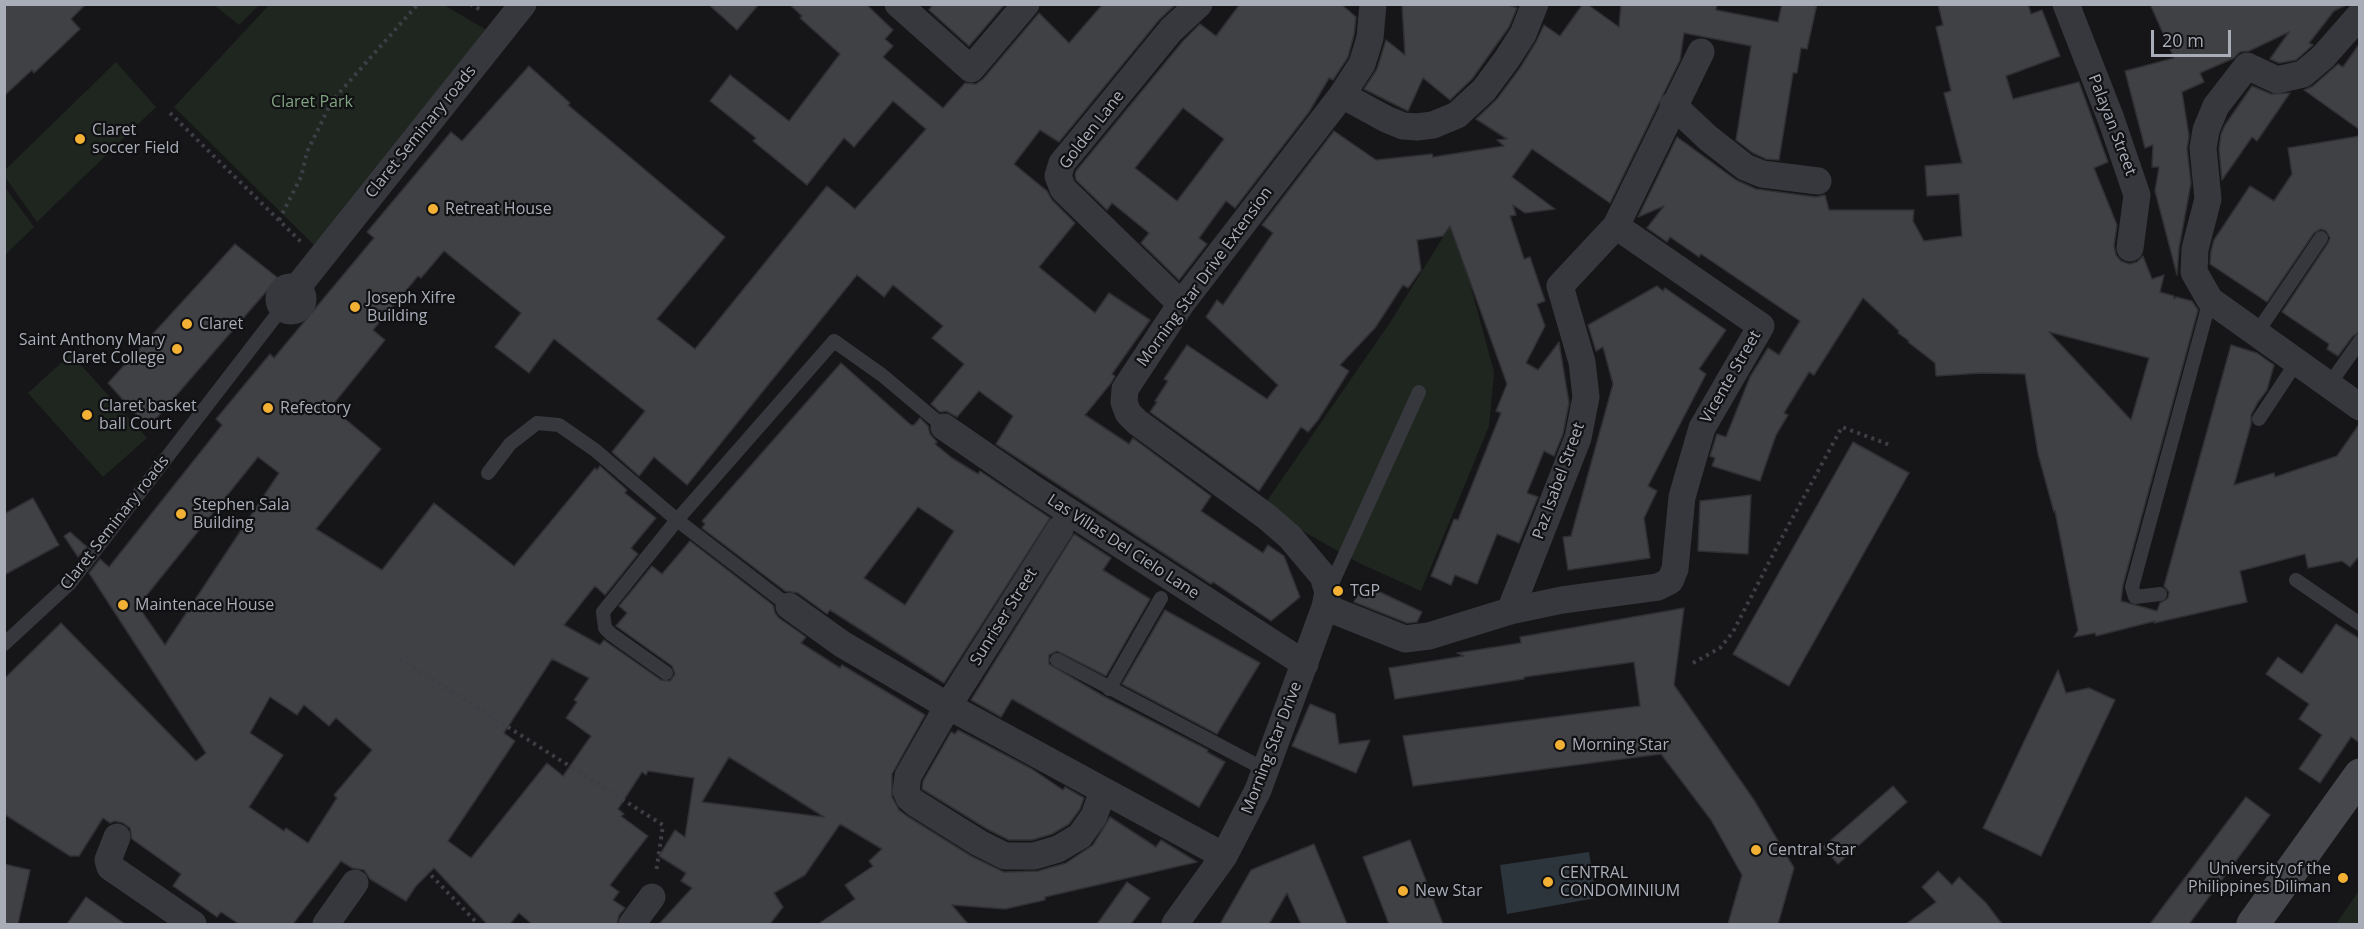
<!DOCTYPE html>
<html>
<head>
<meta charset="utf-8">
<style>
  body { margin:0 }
  #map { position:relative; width:2364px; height:929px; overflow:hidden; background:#161618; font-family:"Open Sans",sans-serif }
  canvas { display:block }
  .frame { position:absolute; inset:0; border:6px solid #a8adb8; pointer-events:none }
  .scale { position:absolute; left:2151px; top:30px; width:80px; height:27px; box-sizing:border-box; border:3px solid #a8adb8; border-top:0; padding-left:8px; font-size:18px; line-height:21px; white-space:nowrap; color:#a8adb8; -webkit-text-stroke:4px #111113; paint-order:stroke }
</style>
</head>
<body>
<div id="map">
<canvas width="2364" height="929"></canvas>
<div class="frame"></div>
<div class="scale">20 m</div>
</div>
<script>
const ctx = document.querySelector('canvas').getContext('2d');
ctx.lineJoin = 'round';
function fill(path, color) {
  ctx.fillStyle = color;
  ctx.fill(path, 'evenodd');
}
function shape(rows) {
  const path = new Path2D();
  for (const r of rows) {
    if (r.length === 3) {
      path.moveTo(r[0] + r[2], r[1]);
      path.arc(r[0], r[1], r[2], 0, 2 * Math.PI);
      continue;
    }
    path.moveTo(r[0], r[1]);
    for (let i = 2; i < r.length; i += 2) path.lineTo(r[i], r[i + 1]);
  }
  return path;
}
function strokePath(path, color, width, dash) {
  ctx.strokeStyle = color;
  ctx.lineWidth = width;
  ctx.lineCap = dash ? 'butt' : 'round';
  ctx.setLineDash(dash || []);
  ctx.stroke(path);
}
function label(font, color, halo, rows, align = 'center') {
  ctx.font = font + ' "Open Sans",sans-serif';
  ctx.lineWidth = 4.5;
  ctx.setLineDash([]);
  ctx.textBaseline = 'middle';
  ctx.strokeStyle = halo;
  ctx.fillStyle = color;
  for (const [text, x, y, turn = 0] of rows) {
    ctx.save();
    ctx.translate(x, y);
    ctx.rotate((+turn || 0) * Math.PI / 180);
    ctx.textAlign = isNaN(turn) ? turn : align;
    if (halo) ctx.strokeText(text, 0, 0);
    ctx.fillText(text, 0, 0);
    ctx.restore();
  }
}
fill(shape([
  [214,5,259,5,239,25],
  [269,5,444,5,490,32,319,250,174,107],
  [116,62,156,107,37,222,5,177,5,170],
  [4,186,34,227,5,255,4,255],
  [1453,221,1494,372,1489,426,1421,591,1359,563,1262,508,1391,321],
  [71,354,147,438,103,477,28,393],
  [2359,891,2359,924,2336,924]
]), '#1e261f');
fill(shape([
  [1589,852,1596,898,1507,914,1500,865]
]), '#2c353c');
const building = shape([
  [4,4,86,4,71,19,80,29,34,73,32,70,4,96,4,4],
  [708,4,759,4,737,30,708,4],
  [789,4,866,4,893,30,885,39,893,46,883,57,943,108,965,83,976,84,983,79,1039,13,1069,43,1103,4,1175,5,1159,20,1059,142,1040,130,1014,164,1047,191,1052,200,1075,223,1039,267,1095,313,1109,293,1150,320,1112,374,1115,376,1111,383,1085,415,1129,444,1133,438,1211,496,1201,511,1263,553,1268,545,1284,556,1300,597,1271,621,1213,582,1211,584,996,444,1013,416,979,391,957,417,946,411,940,412,931,404,964,364,932,338,943,326,893,285,884,297,857,275,687,485,654,457,639,476,612,452,645,411,554,339,529,373,495,347,521,313,444,251,421,278,418,276,373,330,385,340,331,407,381,449,316,529,382,570,434,503,514,566,595,468,597,470,600,466,627,490,625,493,656,518,631,548,638,554,605,595,595,586,564,625,600,645,604,640,661,680,670,681,675,674,672,666,616,626,627,613,619,606,652,566,662,574,690,541,773,605,775,613,779,618,806,637,801,643,840,668,842,665,925,715,892,774,892,797,899,810,907,816,971,856,1004,872,1038,871,1066,863,1093,845,1110,817,1156,847,1161,840,1197,862,1045,897,1045,900,1005,909,952,905,968,924,818,924,855,899,845,885,873,866,869,861,882,849,840,824,805,875,774,893,783,907,770,924,659,924,692,888,681,881,686,873,659,856,675,830,685,837,694,778,648,771,646,775,642,772,618,809,624,814,621,816,648,836,610,885,619,892,613,900,625,908,619,915,617,924,532,924,519,913,510,924,487,924,434,868,416,886,406,901,370,879,364,870,352,868,341,861,293,924,239,924,221,912,217,917,173,886,181,874,132,839,130,828,123,823,115,821,110,823,103,818,79,856,70,856,4,814,4,679,61,623,196,761,206,753,89,573,100,559,109,567,222,425,216,419,270,354,274,358,374,238,367,232,451,132,462,141,529,66,570,103,568,105,725,237,657,319,695,349,827,186,855,209,926,129,893,101,854,147,844,138,807,185,753,141,756,138,710,101,730,75,789,121,840,54,800,18,802,16,789,4],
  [258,457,279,473,165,645,138,606,258,457],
  [552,659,589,678,574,700,577,702,566,718,591,736,563,776,547,763,471,858,448,841,515,741,504,733,552,659],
  [270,697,297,715,304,705,329,726,336,718,372,750,334,795,337,798,308,843,286,828,284,831,249,807,283,755,250,733,270,697],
  [729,757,824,817,702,802,729,757],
  [933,4,1005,4,969,46,929,10,933,4],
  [1240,4,1341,4,1356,17,1354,35,1348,57,1333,80,1329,78,1309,112,1235,208,1226,201,1199,238,1207,244,1179,280,1141,243,1149,233,1112,203,1107,210,1076,180,1075,175,1076,171,1183,41,1200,24,1216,36,1240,4],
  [1183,108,1224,139,1177,201,1135,168,1183,108],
  [1402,4,1505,4,1517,8,1509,27,1472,79,1450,100,1423,78,1408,111,1364,89,1377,69,1386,40,1405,55,1402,4],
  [1583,4,1587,4,1619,27,1621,4,1717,4,1716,10,1778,22,1782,4,1817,4,1807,49,1801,48,1797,73,1793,73,1779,160,1766,159,1753,153,1736,140,1751,46,1684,33,1680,60,1610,203,1532,149,1512,177,1555,209,1525,213,1513,205,1516,215,1510,216,1524,259,1530,257,1545,301,1537,304,1545,326,1526,363,1538,370,1559,342,1569,403,1563,434,1554,456,1544,451,1527,493,1538,497,1519,543,1497,534,1477,584,1455,575,1451,585,1431,576,1454,519,1458,520,1501,413,1496,411,1507,384,1450,226,1443,236,1417,240,1421,270,1408,288,1403,285,1375,328,1340,365,1349,371,1318,420,1308,432,1301,427,1259,491,1150,412,1157,402,1155,401,1168,381,1164,379,1187,345,1267,399,1278,385,1206,317,1217,300,1223,305,1273,233,1262,225,1334,131,1376,160,1432,154,1433,157,1504,146,1497,140,1507,139,1476,119,1497,99,1520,68,1536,42,1544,25,1560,36,1583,4],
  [1938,4,2028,4,2031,14,2042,10,2060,56,2006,76,2013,99,2079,82,2108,162,2094,168,2117,225,2114,246,2116,255,2121,261,2129,264,2137,262,2143,256,2152,279,2164,275,2160,292,2174,296,2174,299,2176,297,2192,301,2198,310,2123,585,2121,601,2157,611,2160,603,2168,598,2169,592,2164,586,2231,345,2257,353,2274,365,2267,390,2258,402,2251,415,2251,424,2234,485,2274,473,2275,477,2337,456,2360,423,2360,555,2350,567,2342,561,2308,568,2305,554,2240,571,2247,602,2154,623,2155,621,2096,636,2095,633,2074,637,2078,630,2055,511,2054,512,2038,454,2025,374,1982,373,1936,376,1935,363,1908,342,1909,341,1898,333,1899,331,1863,298,1814,375,1809,372,1784,413,1788,415,1776,435,1760,481,1712,466,1715,458,1710,456,1717,434,1726,437,1750,377,1768,348,1779,355,1800,321,1701,254,1699,257,1670,237,1667,242,1647,228,1664,206,1638,217,1677,137,1736,180,1756,189,1816,197,1825,195,1829,210,1914,210,1913,221,1924,241,1962,236,1959,194,1927,196,1925,166,1962,163,1944,93,1951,91,1936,27,1943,25,1938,4],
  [2049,332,2149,358,2131,420,2049,332],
  [2150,4,2348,4,2334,11,2309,43,2313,45,2296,60,2279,63,2270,59,2289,32,2249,51,2240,52,2234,58,2200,73,2204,82,2182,92,2189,136,2187,149,2191,183,2179,248,2177,275,2155,191,2159,167,2152,167,2153,145,2145,148,2125,71,2174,58,2150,4],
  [2360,43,2360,130,2304,90,2313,86,2338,64,2343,67,2360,43],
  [2252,86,2271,94,2290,93,2257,141,2252,137,2222,180,2219,149,2221,134,2225,125,2252,86],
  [2360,136,2360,332,2353,336,2338,356,2327,349,2329,344,2282,312,2328,243,2330,238,2326,231,2321,229,2314,233,2267,302,2210,264,2211,251,2214,240,2250,186,2274,201,2292,174,2288,148,2360,136],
  [235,244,278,278,148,428,108,383,235,244],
  [1657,286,1663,291,1665,288,1726,330,1699,369,1706,374,1648,486,1657,491,1644,518,1650,558,1568,570,1563,537,1571,536,1613,384,1603,347,1596,351,1588,325,1657,286],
  [841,363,911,425,914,425,920,418,928,426,930,434,937,442,935,444,952,458,978,474,980,471,1050,518,944,683,830,610,827,614,798,593,785,591,702,528,705,524,702,521,841,363],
  [918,507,954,531,905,605,864,578,918,507],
  [1853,442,1909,473,1789,686,1733,654,1853,442],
  [1751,495,1748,554,1698,551,1700,501,1751,495],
  [33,498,59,545,4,575,4,514,33,498],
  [70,532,87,547,78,557,64,536,70,532],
  [1074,534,1111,558,1103,570,1150,599,1106,676,1057,651,1049,655,1049,664,1105,697,1208,750,1207,752,1225,762,1199,807,1012,699,1001,717,971,700,1074,534],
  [1363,584,1422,612,1417,622,1407,623,1354,602,1363,584],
  [1684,608,1674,685,1754,800,1794,868,1778,924,1728,924,1742,875,1711,820,1661,754,1413,786,1403,736,1640,706,1634,662,1524,677,1524,679,1395,699,1389,668,1464,656,1457,653,1521,643,1520,637,1684,608],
  [1165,610,1260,663,1217,734,1122,684,1165,610],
  [2336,624,2360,639,2360,743,2351,737,2320,783,2299,769,2322,735,2299,719,2309,704,2266,674,2278,657,2302,674,2336,624],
  [2058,670,2066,693,2089,688,2115,700,2041,856,1983,828,2058,670],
  [1310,704,1335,714,1339,744,1370,740,1356,773,1292,746,1310,704],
  [958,730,1032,769,1063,790,1065,787,1084,798,1080,809,1069,824,1052,834,1032,840,1009,840,987,829,922,789,923,781,951,732,955,734,958,730],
  [1893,786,1907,802,1838,864,1823,847,1893,786],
  [2246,797,2270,815,2189,924,2150,924,2246,797],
  [1410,840,1443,924,1389,924,1363,857,1410,840],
  [1314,844,1347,924,1301,924,1287,893,1269,924,1220,924,1251,870,1314,844],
  [4,864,30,870,18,924,4,924,4,864],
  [1938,871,1952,885,1959,877,1986,903,2002,924,1906,924,1936,902,1922,887,1938,871],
  [1127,882,1150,898,1131,924,1097,924,1127,882],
  [86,897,125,924,67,924,86,897]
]);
fill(building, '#404145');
strokePath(building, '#303034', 1.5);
strokePath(shape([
  [470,4,483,11],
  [170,113,301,242],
  [279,220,301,177,307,152,332,101,418,4],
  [400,659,663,825,656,873],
  [1693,663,1720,648,1733,632,1781,539,1842,427,1890,445],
  [426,870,478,924]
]), '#3d3f44', 4, [3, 4.5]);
strokePath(shape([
  [2256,334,2321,238],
  [2329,385,2360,341],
  [2259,419,2296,363],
  [488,473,510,444,537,423,559,425,595,450,677,520,789,606],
  [2296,580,2360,624],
  [1329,590,1419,392],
  [2160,594,2135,597,2132,587,2210,300],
  [4,644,70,583,282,308],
  [1057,660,1266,770],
  [666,673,611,634,605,628,603,612,677,520,834,341,882,375,944,427],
  [1109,689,1161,598]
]), '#37383d', 14);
strokePath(shape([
  [898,4,971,69,1026,4],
  [2066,4,2111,119,2137,195,2130,248],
  [2360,15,2323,57,2303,74,2277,80,2247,66,2216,106,2206,130,2203,148,2208,199,2195,249,2194,272,2210,300,2360,407],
  [1342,95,1386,119,1403,126,1417,127,1433,125,1457,115,1484,90,1507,59,1523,34,1535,4],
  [1673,105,1708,138,1745,167,1762,174,1818,181],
  [291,299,12],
  [296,289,523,4],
  [1181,304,1063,189,1058,176,1062,163,1104,112,1171,30,1199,4],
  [944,427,1034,489,1305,664],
  [1060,529,948,706,908,776,906,791,909,798,915,803,979,843,1005,856,1034,856,1058,849,1080,836,1094,816,1103,791],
  [789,606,842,644,948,706,1224,856],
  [1325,607,1405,639,1429,636,1510,611,1578,438,1586,397,1582,362,1560,286,1616,226,1701,52],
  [1510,611,1562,600,1658,587,1670,581,1675,569,1682,497,1702,428,1761,326,1616,226],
  [117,837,108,860,110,867,193,924],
  [326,924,355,883],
  [632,924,652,897],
  [1175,924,1224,856,1258,790,1325,607,1328,592,1323,576,1290,537,1267,517,1137,422,1128,413,1124,402,1125,389,1181,304,1342,95,1362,64,1370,38,1373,4]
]), '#37383d', 27);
strokePath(shape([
  [2253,924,2360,775]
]), '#45474d', 33);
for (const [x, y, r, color] of [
  [80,139,6,"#f2b134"],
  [433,209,6,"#f2b134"],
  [355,307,6,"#f2b134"],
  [187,324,6,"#f2b134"],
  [177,349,6,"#f2b134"],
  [268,408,6,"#f2b134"],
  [87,415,6,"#f2b134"],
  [181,514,6,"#f2b134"],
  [1338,591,6,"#f2b134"],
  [123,605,6,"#f2b134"],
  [1560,745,6,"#f2b134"],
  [1756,850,6,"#f2b134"],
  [2343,878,6,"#f2b134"],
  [1548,882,6,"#f2b134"],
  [1403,891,6,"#f2b134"]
]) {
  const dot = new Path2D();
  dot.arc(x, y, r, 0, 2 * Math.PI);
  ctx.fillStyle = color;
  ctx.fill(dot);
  strokePath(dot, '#111113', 2);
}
label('16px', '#7fa381', '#111113', [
  ["Claret Park",312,102]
]);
label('16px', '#a8adb8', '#111113', [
  ["Palayan Street",2112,125,69],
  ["Golden Lane",1092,130,-52],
  ["Claret Seminary roads",421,132,-51],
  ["Morning Star Drive Extension",1205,277,-54],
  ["Vicente Street",1731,377,-60],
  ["Paz Isabel Street",1559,481,-70],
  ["Claret Seminary roads",115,523,-52],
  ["Las Villas Del Cielo Lane",1123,547,33],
  ["Sunriser Street",1004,617,-58],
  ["Morning Star Drive",1272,748,-69]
]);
label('16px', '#a8adb8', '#111113', [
  ["Claret",92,130],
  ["soccer Field",92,148],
  ["Retreat House",445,209],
  ["Joseph Xifre",367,298],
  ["Building",367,316],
  ["Claret",199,324],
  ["Saint Anthony Mary",165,340,"right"],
  ["Claret College",165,358,"right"],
  ["Claret basket",99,406],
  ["ball Court",99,424],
  ["Refectory",280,408],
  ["Stephen Sala",193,505],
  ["Building",193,523],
  ["TGP",1350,591],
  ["Maintenace House",135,605],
  ["Morning Star",1572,745],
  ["Central Star",1768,850],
  ["University of the",2331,869,"right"],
  ["Philippines Diliman",2331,887,"right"],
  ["CENTRAL",1560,873],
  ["CONDOMINIUM",1560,891],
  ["New Star",1415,891]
], 'left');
</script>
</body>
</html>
